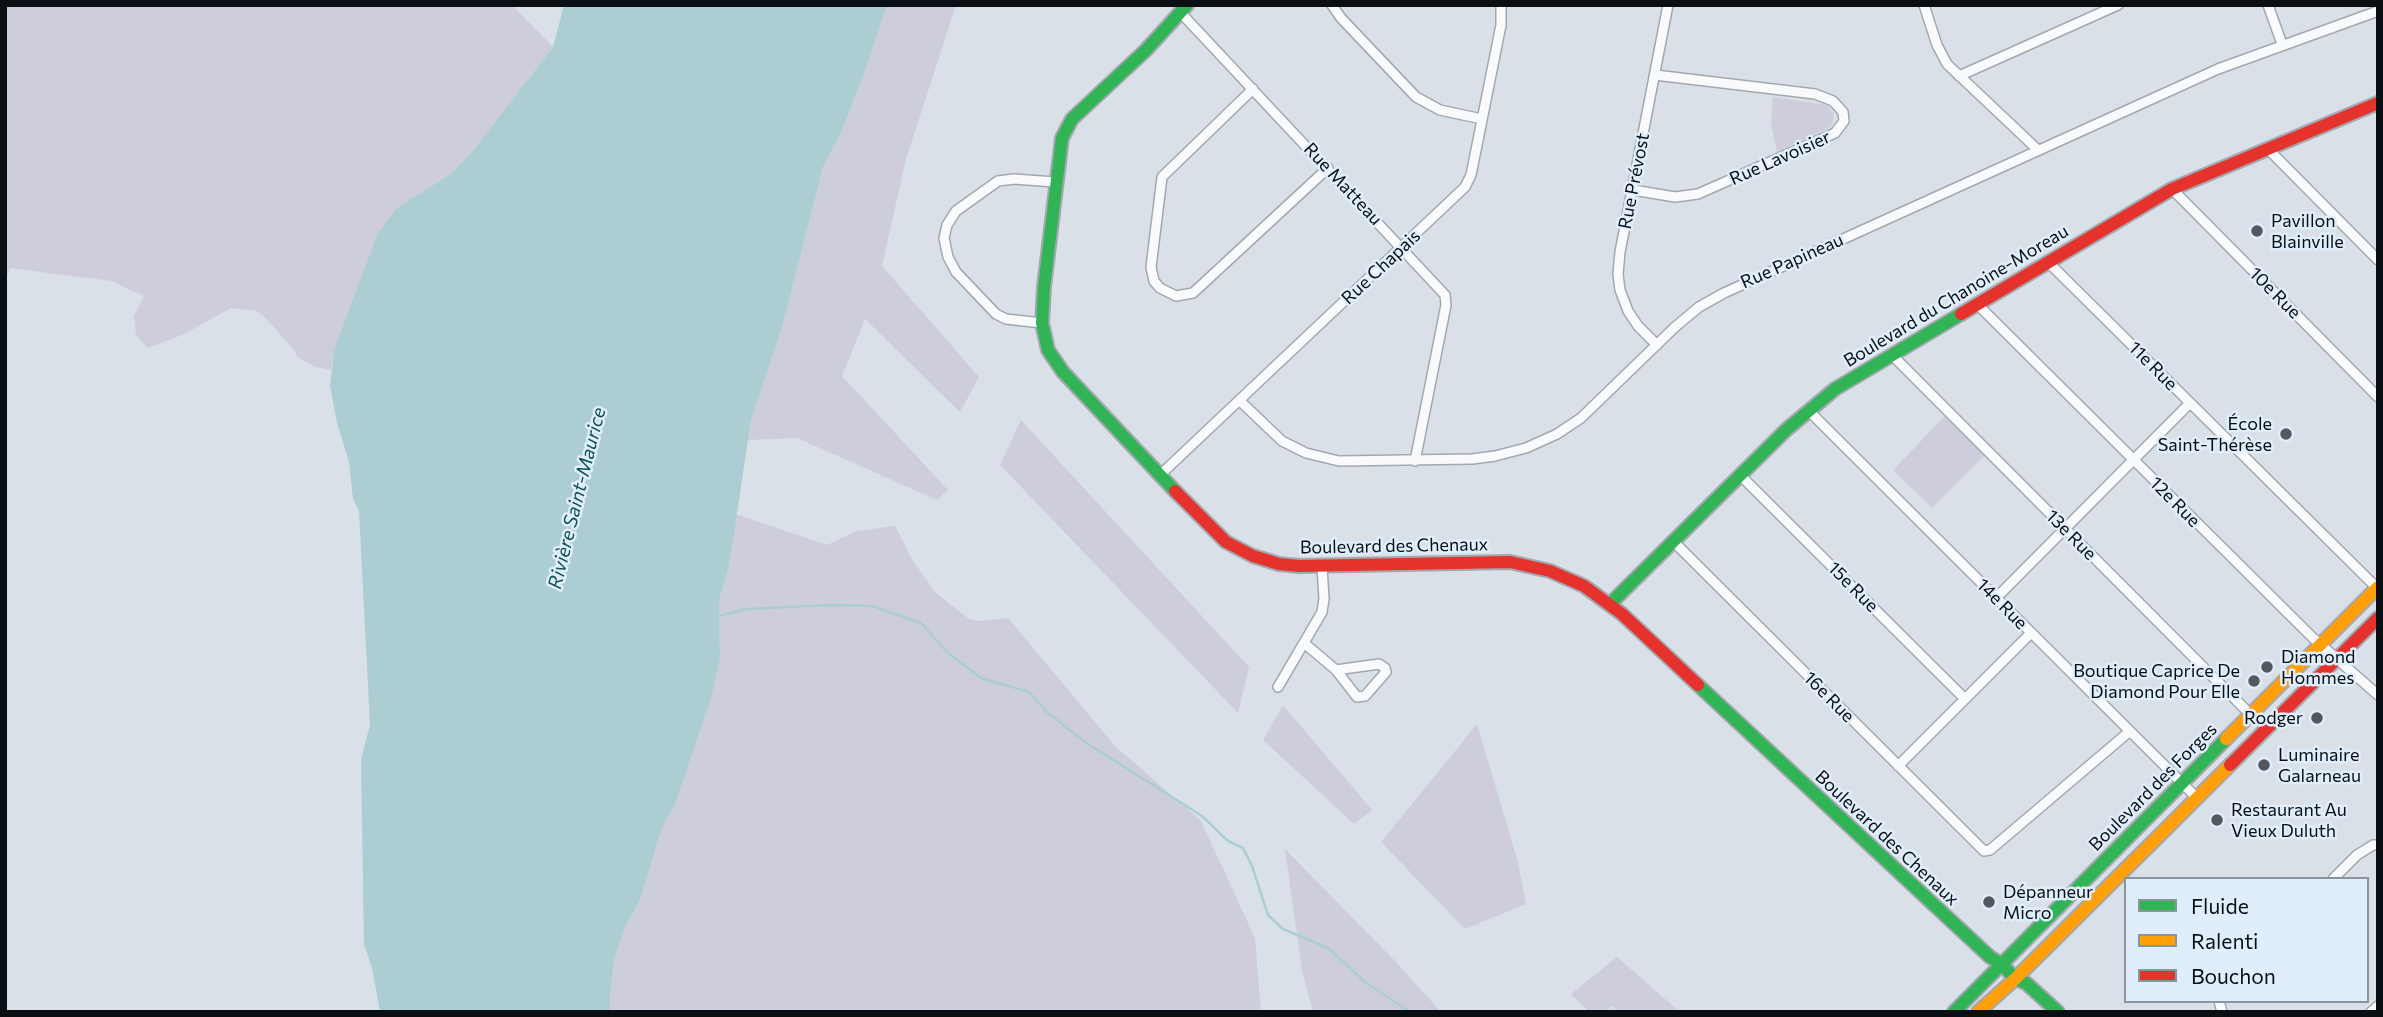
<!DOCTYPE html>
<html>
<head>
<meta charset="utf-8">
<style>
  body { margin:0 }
  #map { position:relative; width:2383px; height:1017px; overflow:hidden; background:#d9e0e8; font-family:Commissioner,sans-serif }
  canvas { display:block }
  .frame { position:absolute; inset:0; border:7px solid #0a0f13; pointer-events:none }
  .legend { position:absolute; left:2124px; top:877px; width:245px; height:126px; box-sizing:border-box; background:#e0edfb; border:2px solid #8a949e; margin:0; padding:9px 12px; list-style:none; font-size:21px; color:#0a0f13 }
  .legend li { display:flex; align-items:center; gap:14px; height:35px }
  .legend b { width:35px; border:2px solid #8a949e }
</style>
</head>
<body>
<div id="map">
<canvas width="2383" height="1017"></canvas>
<div class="frame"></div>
<ul class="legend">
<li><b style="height:9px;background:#30b455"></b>Fluide</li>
<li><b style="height:9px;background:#ff9f0a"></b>Ralenti</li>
<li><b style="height:9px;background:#e5322d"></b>Bouchon</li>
</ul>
</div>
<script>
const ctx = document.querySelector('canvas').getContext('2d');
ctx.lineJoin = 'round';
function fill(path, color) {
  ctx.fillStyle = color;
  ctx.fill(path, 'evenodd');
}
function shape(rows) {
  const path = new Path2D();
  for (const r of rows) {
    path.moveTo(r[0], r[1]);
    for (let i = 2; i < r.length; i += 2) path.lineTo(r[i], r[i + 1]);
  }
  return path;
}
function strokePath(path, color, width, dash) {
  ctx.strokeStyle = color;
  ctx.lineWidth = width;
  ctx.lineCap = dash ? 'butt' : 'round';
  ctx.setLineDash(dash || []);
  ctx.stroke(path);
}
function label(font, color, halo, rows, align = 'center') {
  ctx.font = font + ' Commissioner,sans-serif';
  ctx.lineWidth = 5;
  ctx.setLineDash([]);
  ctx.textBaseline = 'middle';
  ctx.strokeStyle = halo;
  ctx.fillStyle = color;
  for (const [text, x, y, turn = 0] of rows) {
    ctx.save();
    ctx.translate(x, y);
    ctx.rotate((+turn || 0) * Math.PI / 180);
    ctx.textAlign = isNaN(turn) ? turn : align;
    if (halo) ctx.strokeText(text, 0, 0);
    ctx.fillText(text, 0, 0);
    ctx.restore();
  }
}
fill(shape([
  [5,5,512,5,553,47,474,149,452,173,397,208,334,350,331,370,316,367,297,357,295,351,263,315,256,311,231,308,184,334,148,348,136,335,134,316,144,296,111,281,10,268,5,281],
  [887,5,956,5,906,159,882,266,979,377,960,412,865,319,842,376,948,490,937,500,797,438,748,440,751,420,782,328,823,167,841,133,863,77],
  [1773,97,1827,105,1834,114,1832,126,1777,152,1771,123],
  [1945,416,1985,455,1932,508,1893,470],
  [1021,420,1249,667,1238,713,1000,465],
  [736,514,827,545,856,531,895,526,913,561,936,593,969,619,979,621,1008,618,1115,746,1201,821,1255,938,1261,1012,610,1012,610,996,614,960,625,927,640,900,662,828,675,805,712,696,720,659,719,601,729,566],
  [1283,705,1372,810,1354,824,1263,740],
  [1477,724,1518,862,1526,904,1465,929,1381,842],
  [1285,849,1395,961,1441,1012,1313,1012,1302,970],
  [1617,957,1680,1012,1619,1012,1612,1006,1603,1012,1589,1012,1571,994]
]), '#cdcddc');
fill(shape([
  [564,5,887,5,863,77,841,133,823,167,782,328,751,420,729,566,719,601,720,659,712,696,675,805,662,828,640,900,625,927,614,960,610,996,610,1012,380,1012,372,968,364,944,361,759,370,725,359,511,353,499,349,462,337,423,330,386,334,350,378,233,397,208,452,173,474,149,553,47]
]), '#acced2');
strokePath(shape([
  [715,617,747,609,831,605,872,606,921,623,947,652,981,678,1029,692,1047,712,1085,742,1202,816,1228,841,1243,848,1252,866,1268,915,1283,929,1328,948,1365,982,1410,1012]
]), '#acced2', 2.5);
const street = shape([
  [1332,5,1341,18,1416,97,1440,110,1482,119],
  [1924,5,1937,45,1947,64,2038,150],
  [2268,5,2282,44],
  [1181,13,1445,295,1446,305,1415,461],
  [1959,76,2118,5],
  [1253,89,1162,177,1151,267,1154,281,1160,288,1176,296,1193,293,1328,168],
  [2267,148,2378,260],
  [2172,189,2378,397],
  [1633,190,1675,197,1698,194,1835,133,1844,121,1843,112,1833,101,1815,94,1655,75],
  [2048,262,2377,588],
  [1977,304,2312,637,2378,695],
  [1042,323,1006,319,996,314,956,272,948,257,944,238,947,225,956,211,998,181,1014,179,1055,182],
  [1657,345,1638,326,1628,311,1620,290,1618,274,1620,252,1668,5],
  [1892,355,2251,715],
  [1239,400,1282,441,1306,453,1339,461,1472,459,1495,456,1526,448,1557,434,1581,418,1675,327,1699,307,1724,293,2218,69,2378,11],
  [1808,410,2196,797],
  [1160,475,1465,187,1471,175,1501,25,1501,5],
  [1740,475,1965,699],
  [1673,541,1984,851,1990,850,2130,731],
  [1996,598,2190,403],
  [1304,643,1336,670,1357,697,1365,696,1386,672,1385,668,1379,664,1336,670],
  [1278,687,1322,612,1324,599,1322,566],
  [1898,766,2031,633],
  [2333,879,2357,855,2373,845,2378,845],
  [2219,1001,2222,1012],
  [2371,1012,2378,1006]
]);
const fast = shape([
  [1175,491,1063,372,1048,350,1042,323,1044,287,1062,138,1072,119,1146,50,1187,5],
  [1610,604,1786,430,1835,389,1961,314],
  [1698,685,1990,957,2003,965,2015,979,2026,983,2058,1012],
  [1954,1012,2226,739]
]);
const slow = shape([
  [2226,739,2378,587],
  [1978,1012,2015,979,2230,765]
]);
const jam = shape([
  [1961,314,2172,189,2378,103],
  [1175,491,1226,542,1253,556,1279,564,1299,566,1510,562,1550,571,1584,586,1622,614,1698,685],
  [2230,765,2378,618]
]);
strokePath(street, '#a3a8af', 12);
strokePath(fast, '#a3a8af', 16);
strokePath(slow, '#a3a8af', 16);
strokePath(jam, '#a3a8af', 16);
strokePath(street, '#f9fafc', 9);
strokePath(fast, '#30b455', 12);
strokePath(slow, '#ff9f0a', 12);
strokePath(jam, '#e5322d', 12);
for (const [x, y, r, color] of [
  [2257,231,7,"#52585e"],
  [2286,434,7,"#52585e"],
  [2267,667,7,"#52585e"],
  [2254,681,7,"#52585e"],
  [2317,718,7,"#52585e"],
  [2264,765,7,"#52585e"],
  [2217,820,7,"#52585e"],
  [1989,902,7,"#52585e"]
]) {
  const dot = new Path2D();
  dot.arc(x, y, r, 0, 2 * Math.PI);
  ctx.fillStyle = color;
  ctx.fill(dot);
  strokePath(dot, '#e0edfb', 2.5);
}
label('18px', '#0a0f13', '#e0edfb', [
  ["Rue Lavoisier",1780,158,-24],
  ["Rue Prévost",1634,181,-79],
  ["Rue Matteau",1343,184,47],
  ["Rue Papineau",1792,261,-24],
  ["Rue Chapais",1381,267,-43],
  ["10e Rue",2275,293,45],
  ["Boulevard du Chanoine-Moreau",1956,296,-31],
  ["11e Rue",2153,366,45],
  ["12e Rue",2175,502,45],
  ["13e Rue",2071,535,45],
  ["Boulevard des Chenaux",1394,546,-1],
  ["15e Rue",1853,587,45],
  ["14e Rue",2002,604,45],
  ["16e Rue",1829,697,45],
  ["Boulevard des Forges",2153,787,-45],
  ["Boulevard des Chenaux",1887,838,43]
]);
label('18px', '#0a0f13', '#e0edfb', [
  ["Pavillon",2271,221],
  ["Blainville",2271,242],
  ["École",2272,424,"right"],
  ["Saint-Thérèse",2272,445,"right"],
  ["Diamond",2281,657],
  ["Hommes",2281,678],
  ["Boutique Caprice De",2240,671,"right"],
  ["Diamond Pour Elle",2240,692,"right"],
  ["Rodger",2303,718,"right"],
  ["Luminaire",2278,755],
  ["Galarneau",2278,776],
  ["Restaurant Au",2231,810],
  ["Vieux Duluth",2231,831],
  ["Dépanneur",2003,892],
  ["Micro",2003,913]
], 'left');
label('italic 19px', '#0e5354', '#e0edfb', [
  ["Rivière Saint-Maurice",577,498,-76]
]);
</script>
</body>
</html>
